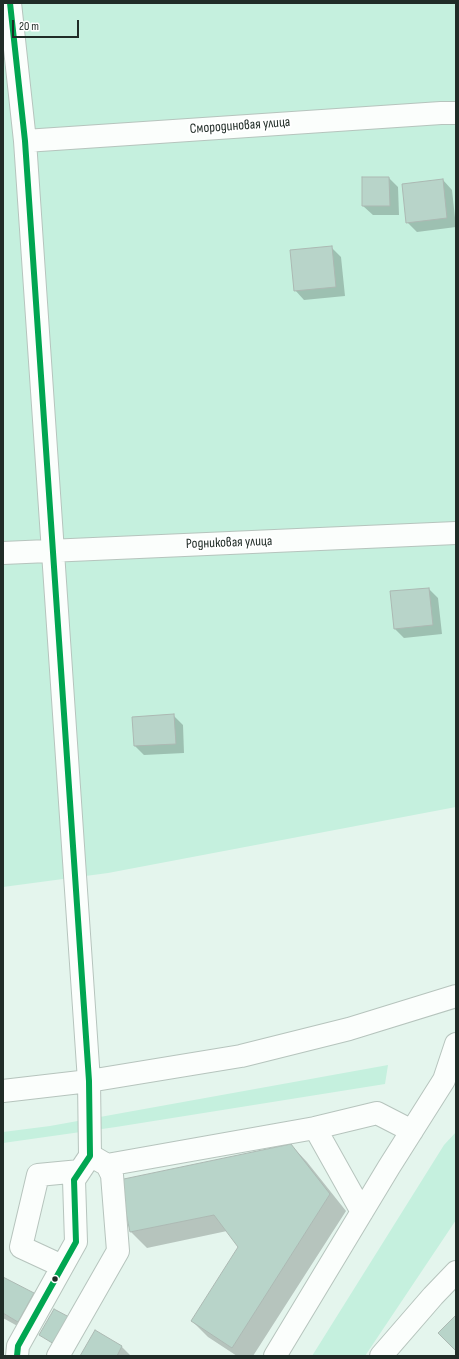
<!DOCTYPE html>
<html>
<head>
<meta charset="utf-8">
<style>
  body { margin:0 }
  #map { position:relative; width:459px; height:1359px; overflow:hidden; background:#e4f5ed; font-family:"Sofia Sans Condensed",sans-serif }
  canvas { display:block }
  .frame { position:absolute; inset:0; border:4px solid #202c27; pointer-events:none }
  .scale { position:absolute; left:12px; top:20px; width:67px; height:18px; box-sizing:border-box; border:2px solid #202c27; border-top:0; padding-left:5px; font-size:12px; line-height:14px; white-space:nowrap; color:#202c27; -webkit-text-stroke:3px #fff; paint-order:stroke }
</style>
</head>
<body>
<div id="map">
<canvas width="459" height="1359"></canvas>
<div class="frame"></div>
<div class="scale">20 m</div>
</div>
<script>
const ctx = document.querySelector('canvas').getContext('2d');
ctx.lineJoin = 'round';
function fill(path, color) {
  ctx.fillStyle = color;
  ctx.fill(path, 'evenodd');
}
function shape(rows) {
  const path = new Path2D();
  for (const r of rows) {
    path.moveTo(r[0], r[1]);
    for (let i = 2; i < r.length; i += 2) path.lineTo(r[i], r[i + 1]);
  }
  return path;
}
function strokePath(path, color, width, dash) {
  ctx.strokeStyle = color;
  ctx.lineWidth = width;
  ctx.lineCap = dash ? 'butt' : 'round';
  ctx.setLineDash(dash || []);
  ctx.stroke(path);
}
function label(font, color, halo, rows, align = 'center') {
  ctx.font = font + ' "Sofia Sans Condensed",sans-serif';
  ctx.lineWidth = 4;
  ctx.setLineDash([]);
  ctx.textBaseline = 'middle';
  ctx.strokeStyle = halo;
  ctx.fillStyle = color;
  for (const [text, x, y, turn = 0] of rows) {
    ctx.save();
    ctx.translate(x, y);
    ctx.rotate((+turn || 0) * Math.PI / 180);
    ctx.textAlign = isNaN(turn) ? turn : align;
    if (halo) ctx.strokeText(text, 0, 0);
    ctx.fillText(text, 0, 0);
    ctx.restore();
  }
}
fill(shape([
  [3,3,456,3,456,807,108,873,3,887],
  [388,1065,385,1084,116,1127,3,1143,3,1132,50,1126],
  [456,1132,456,1220,365,1356,312,1356,444,1145]
]), '#c5f0de');
fill(shape([
  [389,178,398,187,399,215,373,215,363,206],
  [443,180,452,190,456,227,417,232,407,222],
  [331,247,341,257,345,296,304,300,295,290],
  [429,589,438,598,442,634,404,638,395,629],
  [173,715,183,725,184,753,144,755,135,746],
  [291,1145,307,1162,346,1211,253,1356,237,1356,208,1337,192,1321,239,1247,227,1231,147,1248,131,1232],
  [3,1278,33,1294,46,1307,32,1334,3,1318],
  [95,1332,122,1347,131,1356,81,1356]
]), '#0003');
const building = shape([
  [362,177,389,177,390,206,362,206,362,177],
  [443,179,447,218,406,223,402,184,443,179],
  [332,246,336,287,294,291,290,250,332,246],
  [429,588,433,625,394,629,390,591,429,588],
  [174,714,176,744,134,746,132,717,174,714],
  [291,1144,330,1194,232,1348,191,1321,238,1247,214,1215,130,1232,119,1180,291,1144],
  [3,1277,34,1293,18,1322,3,1313,3,1277],
  [54,1309,69,1317,54,1344,39,1335,54,1309],
  [456,1315,456,1351,438,1333,456,1315],
  [95,1330,122,1346,117,1356,80,1356,95,1330]
]);
fill(building, '#b8d4c9');
strokePath(building, '#acb9b3', 1);
const minor = shape([
  [10,3,25,141,89,1081,90,1156,74,1180,76,1242,18,1346,17,1356],
  [25,141,441,113,456,113],
  [3,553,456,533],
  [3,1091,89,1081,241,1056,349,1029,456,996],
  [315,1128,362,1212],
  [107,1165,315,1128,377,1113,412,1131],
  [62,1266,21,1247,38,1175,80,1171],
  [58,1356,118,1251,112,1175,107,1165,95,1158],
  [275,1356,389,1167,444,1080,456,1044],
  [381,1356,433,1296,456,1272]
]);
strokePath(minor, '#b6c4bd', 24);
strokePath(minor, '#fbfefc', 22);
strokePath(shape([
  [10,3,25,141,89,1081,90,1156,74,1180,76,1242,18,1346,17,1356]
]), '#00a651', 6);
for (const [x, y, r, color] of [
  [55,1279,3.5,"#202c27"]
]) {
  const dot = new Path2D();
  dot.arc(x, y, r, 0, 2 * Math.PI);
  ctx.fillStyle = color;
  ctx.fill(dot);
  strokePath(dot, '#fff', 1.5);
}
label('14px', '#202c27', '#fff', [
  ["Смородиновая улица",240,126,-4],
  ["Родниковая улица",229,543,-2]
]);
</script>
</body>
</html>
